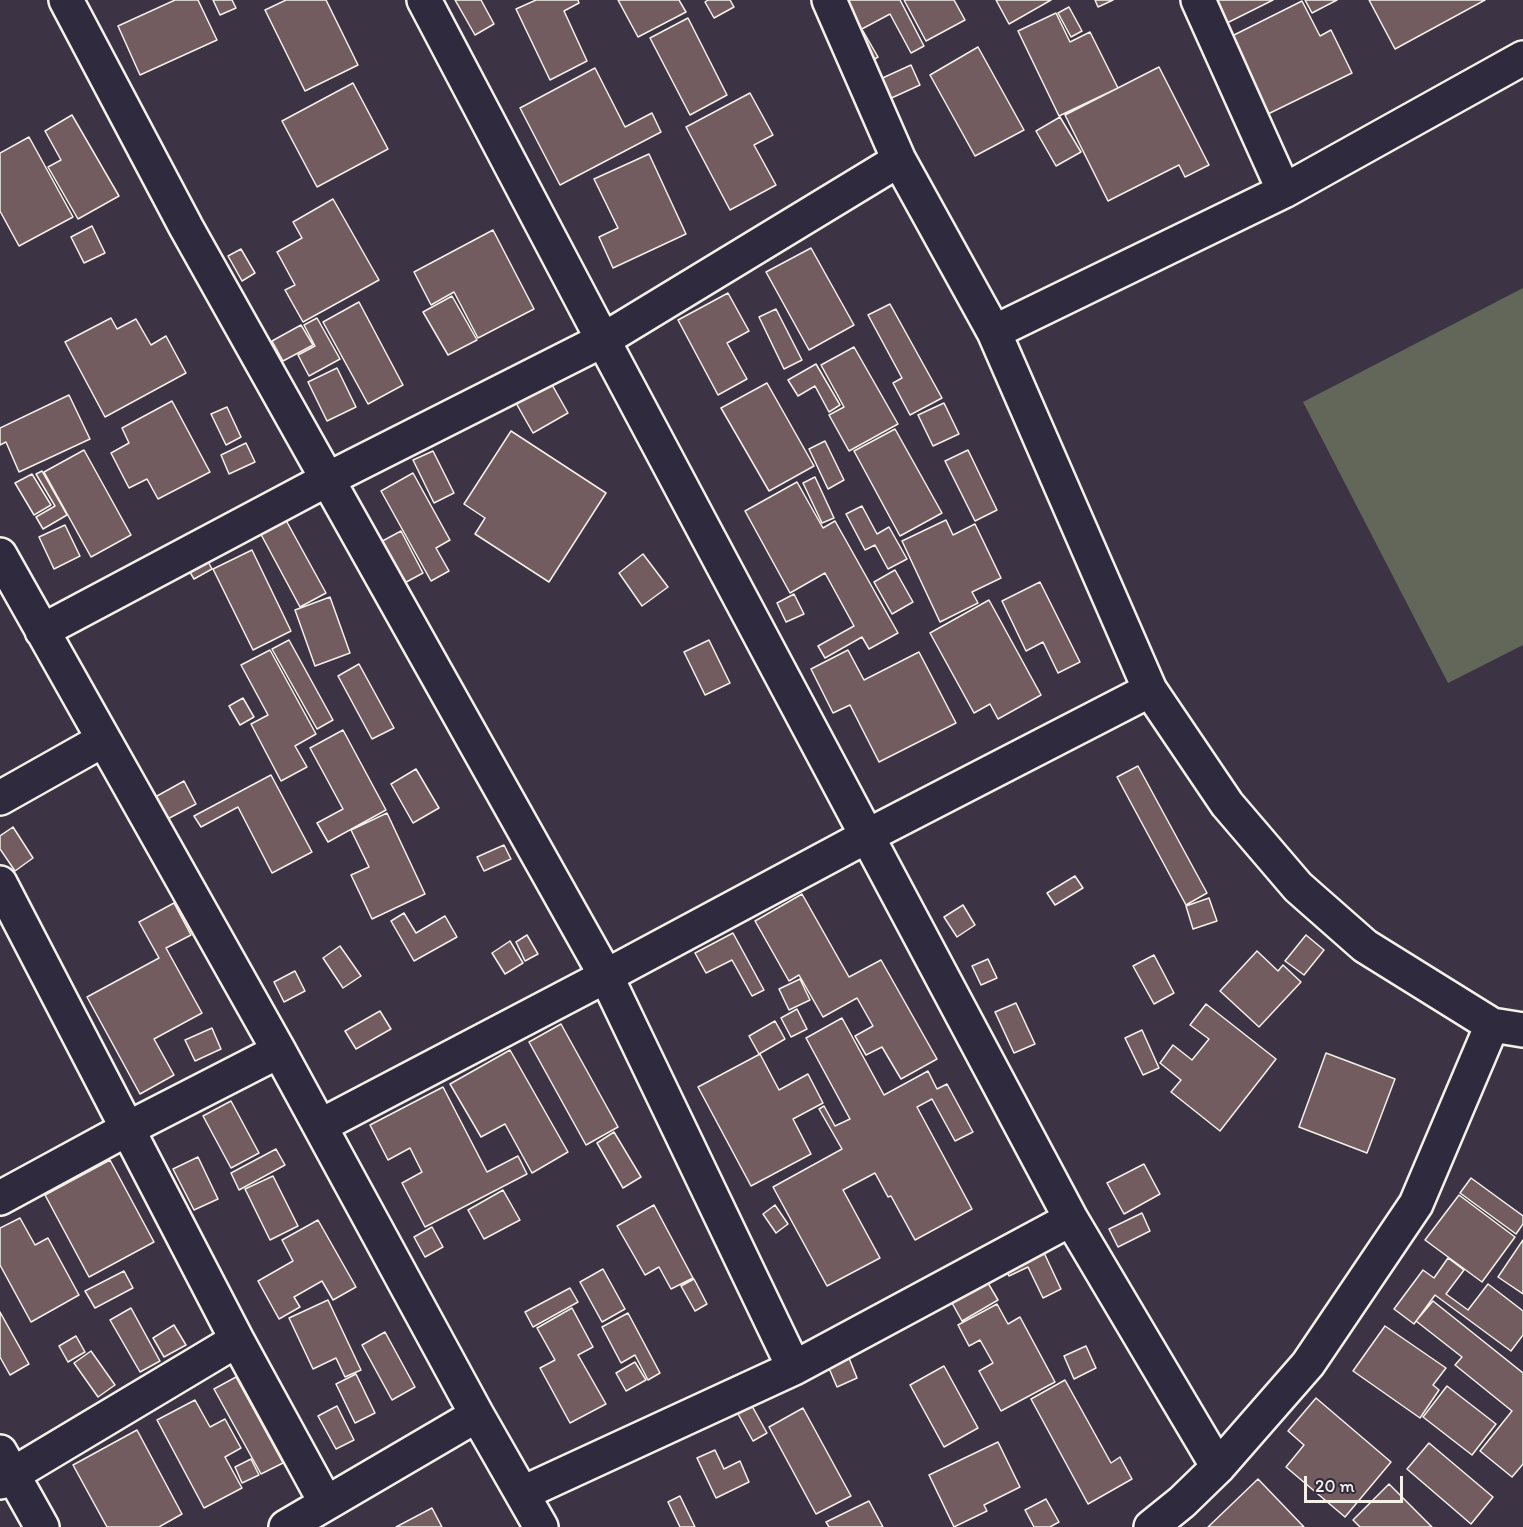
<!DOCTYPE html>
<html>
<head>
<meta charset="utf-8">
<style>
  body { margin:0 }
  #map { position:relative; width:1523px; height:1527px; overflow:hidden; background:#3c3444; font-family:Itim,sans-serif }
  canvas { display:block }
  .scale { position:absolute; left:1304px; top:1476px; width:99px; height:27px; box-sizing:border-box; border:3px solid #f4f1e8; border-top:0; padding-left:8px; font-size:18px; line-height:21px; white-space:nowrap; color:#f4f1e8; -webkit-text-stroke:4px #2f2a3d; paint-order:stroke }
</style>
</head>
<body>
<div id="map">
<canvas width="1523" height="1527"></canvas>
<div class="scale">20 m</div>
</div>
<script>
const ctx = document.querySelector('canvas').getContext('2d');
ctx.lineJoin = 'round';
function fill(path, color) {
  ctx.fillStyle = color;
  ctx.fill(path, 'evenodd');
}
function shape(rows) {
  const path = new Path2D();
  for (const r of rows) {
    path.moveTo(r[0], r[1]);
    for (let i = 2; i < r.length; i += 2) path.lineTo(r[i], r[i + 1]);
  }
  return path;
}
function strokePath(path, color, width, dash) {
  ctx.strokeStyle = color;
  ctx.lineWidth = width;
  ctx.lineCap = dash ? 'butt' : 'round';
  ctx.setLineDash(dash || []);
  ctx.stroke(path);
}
fill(shape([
  [1523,288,1523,645,1448,683,1303,402]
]), '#636759');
const building = shape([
  [175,0,198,0,217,40,140,75,118,26,175,0],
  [213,0,232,0,236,8,220,15,213,0],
  [286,0,326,0,358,65,305,91,265,10,286,0],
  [455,0,481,0,494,24,475,35,455,0],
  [536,0,578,0,579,3,564,11,587,61,550,80,516,9,536,0],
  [618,0,679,0,686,12,638,37,618,0],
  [708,0,730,0,734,7,714,18,705,2,708,0],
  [844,0,900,0,924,46,911,53,890,14,860,30,844,0],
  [904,0,954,0,965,20,926,41,904,0],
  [996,0,1051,0,1009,24,996,0],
  [1095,0,1113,0,1098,7,1095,0],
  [1212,0,1273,0,1225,24,1212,0],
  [1305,0,1337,0,1312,13,1305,0],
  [1369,0,1485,0,1395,49,1369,0],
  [1302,1,1320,36,1331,30,1352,73,1268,114,1230,37,1302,1],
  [1069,7,1082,31,1071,37,1058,13,1069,7],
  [1056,13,1070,42,1090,32,1118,88,1059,116,1018,31,1056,13],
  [688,18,727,95,690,115,650,38,688,18],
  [863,31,878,57,856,70,842,43,863,31],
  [978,47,1024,130,975,156,930,75,978,47],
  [911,65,920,85,874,106,865,86,911,65],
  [1159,67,1209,165,1185,177,1179,165,1108,201,1065,115,1159,67],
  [595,68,625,127,652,113,661,132,560,185,520,108,595,68],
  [353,83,388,149,317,187,282,121,353,83],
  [750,93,773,135,754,145,776,185,730,210,686,127,750,93],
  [72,115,119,196,78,219,48,167,61,160,45,131,72,115],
  [1060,117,1081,152,1056,166,1036,131,1060,117],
  [29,137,73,217,19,246,0,211,0,153,29,137],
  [649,154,686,234,613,268,599,237,618,228,594,179,649,154],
  [333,199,379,280,303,322,285,290,295,285,277,252,302,238,293,222,333,199],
  [92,226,105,253,84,263,71,237,92,226],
  [493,230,534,309,478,338,454,292,431,305,414,272,493,230],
  [811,248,854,325,809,350,766,272,811,248],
  [241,249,255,273,242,281,228,256,241,249],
  [728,293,749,331,727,343,747,379,718,395,678,320,728,293],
  [452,296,477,340,448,355,423,312,452,296],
  [359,302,403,385,368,404,323,322,359,302],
  [890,304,942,398,910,415,893,383,902,378,868,315,890,304],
  [776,309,802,360,784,369,759,317,776,309],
  [111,318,117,329,136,319,151,345,166,336,186,373,105,417,65,342,111,318],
  [317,318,340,359,309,376,298,355,315,346,304,325,317,318],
  [301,325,313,345,283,361,272,341,301,325],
  [854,347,898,424,849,451,829,415,844,407,821,365,854,347],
  [816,364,840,405,829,412,815,386,798,396,788,380,816,364],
  [337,368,356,407,327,421,308,382,337,368],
  [551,383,568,413,533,433,516,403,551,383],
  [767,383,814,466,769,491,721,408,767,383],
  [69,395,90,439,19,472,6,442,0,445,0,428,69,395],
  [172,401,210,472,158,499,147,479,129,488,111,453,129,443,122,428,172,401],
  [944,403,959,434,933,446,918,415,944,403],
  [227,407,241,437,226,445,211,414,227,407],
  [895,429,942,513,900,536,854,451,895,429],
  [511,431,606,493,549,582,475,534,485,518,464,504,511,431],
  [825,441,844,480,828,489,809,449,825,441],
  [246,443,255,462,229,474,221,455,246,443],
  [84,450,131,535,91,557,44,472,84,450],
  [968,450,997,510,975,521,945,461,968,450],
  [433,451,454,493,434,503,413,460,433,451],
  [42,471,67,515,43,529,36,517,55,506,36,474,42,471],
  [413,473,450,540,436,548,449,571,431,581,381,491,413,473],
  [32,474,51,505,34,515,15,483,32,474],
  [815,477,834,518,822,523,803,483,815,477],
  [797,482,823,528,835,521,898,633,869,649,862,637,825,658,818,646,854,626,825,573,790,593,745,511,797,482],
  [862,506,877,534,889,527,907,559,888,569,875,545,865,550,846,514,862,506],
  [282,513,326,593,300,607,257,527,282,513],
  [946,520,953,535,975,524,1001,578,972,592,978,603,940,622,902,541,946,520],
  [65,525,80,556,54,569,39,537,65,525],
  [401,531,423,573,397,587,375,545,401,531],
  [252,550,291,631,253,650,213,569,252,550],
  [203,552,212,569,194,579,184,562,203,552],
  [643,554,668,587,642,606,619,573,643,554],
  [895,570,913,602,892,614,874,582,895,570],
  [1040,582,1080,662,1058,673,1043,642,1026,651,1002,601,1040,582],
  [794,594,804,614,786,622,777,603,794,594],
  [330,597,350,653,315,666,295,610,330,597],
  [989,600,1041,695,998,719,990,704,974,713,930,633,989,600],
  [289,640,333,720,317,729,272,649,289,640],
  [709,640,730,683,705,695,684,652,709,640],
  [270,650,316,734,295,746,307,767,281,781,251,724,268,715,241,665,270,650],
  [848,650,864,680,919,652,956,723,879,762,850,705,833,713,811,669,848,650],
  [359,664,394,728,372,739,338,676,359,664],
  [243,698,254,717,240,725,229,706,243,698],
  [343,730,386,810,328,842,317,823,343,809,310,748,343,730],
  [1138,766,1207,893,1186,905,1117,777,1138,766],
  [416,769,439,808,413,823,391,784,416,769],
  [271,775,312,852,272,873,238,807,201,827,194,816,271,775],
  [184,781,196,804,160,823,148,801,184,781],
  [387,813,425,894,372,919,351,875,369,867,351,830,387,813],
  [13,827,33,858,15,871,0,849,0,836,13,827],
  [504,845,511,859,484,871,477,857,504,845],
  [1075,876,1083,888,1055,905,1047,893,1075,876],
  [802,894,849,977,881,960,937,1059,901,1079,882,1047,866,1055,855,1036,873,1026,857,998,823,1017,799,975,789,981,755,921,802,894],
  [1209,898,1217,921,1193,929,1186,906,1209,898],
  [174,903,191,935,166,948,202,1013,154,1039,174,1075,140,1094,87,997,159,958,139,922,174,903],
  [963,905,975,925,957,937,944,917,963,905],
  [404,913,416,933,445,916,457,937,414,961,391,921,404,913],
  [733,933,764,990,752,996,732,960,706,973,695,953,733,933],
  [527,935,538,954,525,961,516,942,527,935],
  [1306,935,1324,950,1304,975,1285,961,1306,935],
  [510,941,523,963,505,974,492,953,510,941],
  [340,946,361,976,343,988,323,958,340,946],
  [1257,951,1278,971,1283,965,1301,982,1259,1027,1220,991,1257,951],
  [1154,955,1174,993,1154,1004,1133,966,1154,955],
  [988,959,997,978,981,985,972,966,988,959],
  [295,971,305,991,284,1002,274,982,295,971],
  [800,979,810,1000,789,1010,779,989,800,979],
  [1016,1003,1035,1044,1014,1053,995,1012,1016,1003],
  [1206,1004,1276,1059,1220,1131,1171,1092,1181,1080,1160,1063,1173,1045,1192,1060,1209,1039,1190,1025,1206,1004],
  [797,1009,807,1029,791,1037,781,1018,797,1009],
  [380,1011,391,1029,356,1049,345,1031,380,1011],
  [842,1018,884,1095,928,1071,937,1089,947,1084,973,1132,955,1141,932,1099,917,1107,972,1209,915,1240,891,1196,888,1197,875,1173,843,1190,880,1258,827,1286,773,1187,842,1149,819,1109,824,1106,835,1126,850,1119,806,1038,842,1018],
  [775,1021,785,1039,759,1054,749,1036,775,1021],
  [561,1024,618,1127,586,1145,529,1042,561,1024],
  [212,1028,221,1049,195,1061,185,1040,212,1028],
  [1142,1030,1159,1068,1143,1075,1125,1038,1142,1030],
  [510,1050,568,1152,532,1173,505,1124,481,1137,450,1084,510,1050],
  [1326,1053,1395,1079,1367,1153,1299,1127,1326,1053],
  [760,1054,779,1090,808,1074,823,1103,793,1119,811,1154,751,1186,698,1087,760,1054],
  [443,1087,487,1172,518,1156,527,1174,425,1227,402,1183,422,1172,410,1148,388,1160,370,1125,443,1087],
  [231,1101,259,1153,231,1168,203,1116,231,1101],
  [614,1132,641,1177,623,1188,597,1143,614,1132],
  [276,1149,285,1165,239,1190,231,1173,276,1149],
  [198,1157,218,1199,194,1210,173,1169,198,1157],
  [110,1160,154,1242,89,1277,45,1195,110,1160],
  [1144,1164,1160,1194,1124,1214,1107,1183,1144,1164],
  [273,1176,298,1226,270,1240,245,1189,273,1176],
  [1471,1178,1523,1216,1523,1224,1516,1234,1460,1193,1471,1178],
  [503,1190,520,1220,484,1239,468,1210,503,1190],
  [1459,1195,1515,1237,1482,1282,1425,1240,1459,1195],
  [654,1205,693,1278,671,1289,659,1267,645,1275,617,1226,654,1205],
  [775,1205,788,1224,776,1233,763,1214,775,1205],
  [1142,1213,1150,1231,1118,1247,1109,1229,1142,1213],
  [20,1218,35,1245,48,1238,79,1295,31,1322,0,1265,0,1228,20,1218],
  [318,1220,356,1287,333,1300,322,1281,294,1297,300,1307,279,1319,258,1281,293,1261,282,1240,318,1220],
  [432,1227,443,1247,425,1257,414,1237,432,1227],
  [1038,1240,1061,1289,1043,1298,1028,1267,1009,1276,1000,1258,1038,1240],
  [1523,1240,1523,1294,1498,1277,1523,1240],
  [1448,1258,1464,1270,1446,1294,1468,1310,1488,1284,1523,1311,1523,1335,1511,1351,1435,1295,1414,1324,1394,1309,1423,1270,1434,1278,1448,1258],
  [603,1269,625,1309,602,1322,580,1282,603,1269],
  [124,1271,133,1288,95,1308,85,1291,124,1271],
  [694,1279,707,1304,695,1311,681,1286,694,1279],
  [988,1283,998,1300,962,1321,952,1303,988,1283],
  [570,1288,578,1302,533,1327,525,1312,570,1288],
  [328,1300,361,1370,345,1377,336,1358,313,1369,289,1318,328,1300],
  [1433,1301,1523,1373,1523,1464,1512,1477,1480,1451,1512,1411,1455,1365,1462,1357,1416,1321,1433,1301],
  [997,1304,1008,1324,1020,1317,1055,1382,1001,1411,979,1371,993,1363,980,1340,969,1346,958,1325,997,1304],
  [131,1308,160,1361,140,1372,110,1320,131,1308],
  [572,1308,593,1347,578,1355,606,1404,570,1423,540,1368,555,1360,537,1328,572,1308],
  [0,1312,29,1364,10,1375,0,1357,0,1312],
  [628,1313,660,1373,648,1380,635,1355,621,1363,602,1327,628,1313],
  [174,1325,186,1345,164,1357,153,1338,174,1325],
  [1385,1326,1446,1368,1433,1385,1439,1390,1420,1418,1353,1371,1385,1326],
  [385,1332,415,1387,392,1400,362,1345,385,1332],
  [76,1336,85,1352,68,1362,59,1346,76,1336],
  [1086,1346,1096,1368,1074,1379,1064,1356,1086,1346],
  [91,1351,115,1385,98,1397,74,1363,91,1351],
  [849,1358,857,1378,837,1387,828,1366,849,1358],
  [635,1362,646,1380,626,1391,616,1373,635,1362],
  [944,1366,978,1428,944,1447,910,1385,944,1366],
  [356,1374,375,1413,355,1423,336,1384,356,1374],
  [236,1377,283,1463,261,1474,214,1389,236,1377],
  [1065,1380,1111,1463,1120,1457,1132,1479,1088,1504,1031,1399,1065,1380],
  [1447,1386,1496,1424,1472,1455,1423,1417,1447,1386],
  [1316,1398,1391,1462,1345,1517,1286,1467,1304,1445,1288,1431,1316,1398],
  [195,1400,210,1427,225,1419,241,1448,225,1457,242,1488,204,1508,157,1420,195,1400],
  [337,1406,354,1440,336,1449,318,1416,337,1406],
  [752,1406,767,1433,753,1441,738,1414,752,1406],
  [803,1408,851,1496,816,1514,769,1427,803,1408],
  [137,1430,182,1514,159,1527,107,1527,73,1465,137,1430],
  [998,1442,1020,1487,984,1505,987,1511,954,1527,929,1475,998,1442],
  [1429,1443,1493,1497,1471,1524,1407,1469,1429,1443],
  [715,1450,724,1469,740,1461,749,1482,716,1498,697,1458,715,1450],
  [251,1459,259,1475,242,1483,235,1467,251,1459],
  [1258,1479,1304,1527,1208,1527,1258,1479],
  [1389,1484,1432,1527,1360,1527,1353,1520,1389,1484],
  [680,1496,695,1527,680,1527,668,1502,680,1496],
  [1046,1499,1059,1522,1050,1527,1034,1527,1025,1510,1046,1499],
  [869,1501,883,1527,829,1527,826,1522,869,1501],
  [432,1508,442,1527,396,1527,432,1508]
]);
fill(building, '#725c60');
strokePath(building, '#f4f1e8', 1.5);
const minor = shape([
  [66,0,186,227,606,976,794,1368],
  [424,0,603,340,1071,1219,1218,1467],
  [829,0,899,160,994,332,1150,690,1227,804,1298,887,1365,946,1492,1025,1523,1030],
  [1198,0,1284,191],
  [994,332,1284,191,1523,58],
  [0,555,279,1051,477,1415,541,1527],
  [42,631,328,479,603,340,899,160],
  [0,798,103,740],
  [0,883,237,1340,326,1503],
  [320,1126,606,976,867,836,1150,690],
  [0,1198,127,1129,279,1051],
  [0,1452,42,1527],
  [0,1482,237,1340],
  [523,1493,794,1368,1071,1219],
  [286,1527,477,1415],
  [1151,1527,1182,1502,1218,1467,1308,1364,1416,1204,1492,1025]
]);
strokePath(minor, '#f4f1e8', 38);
strokePath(minor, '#2f2a3d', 33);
</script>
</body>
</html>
